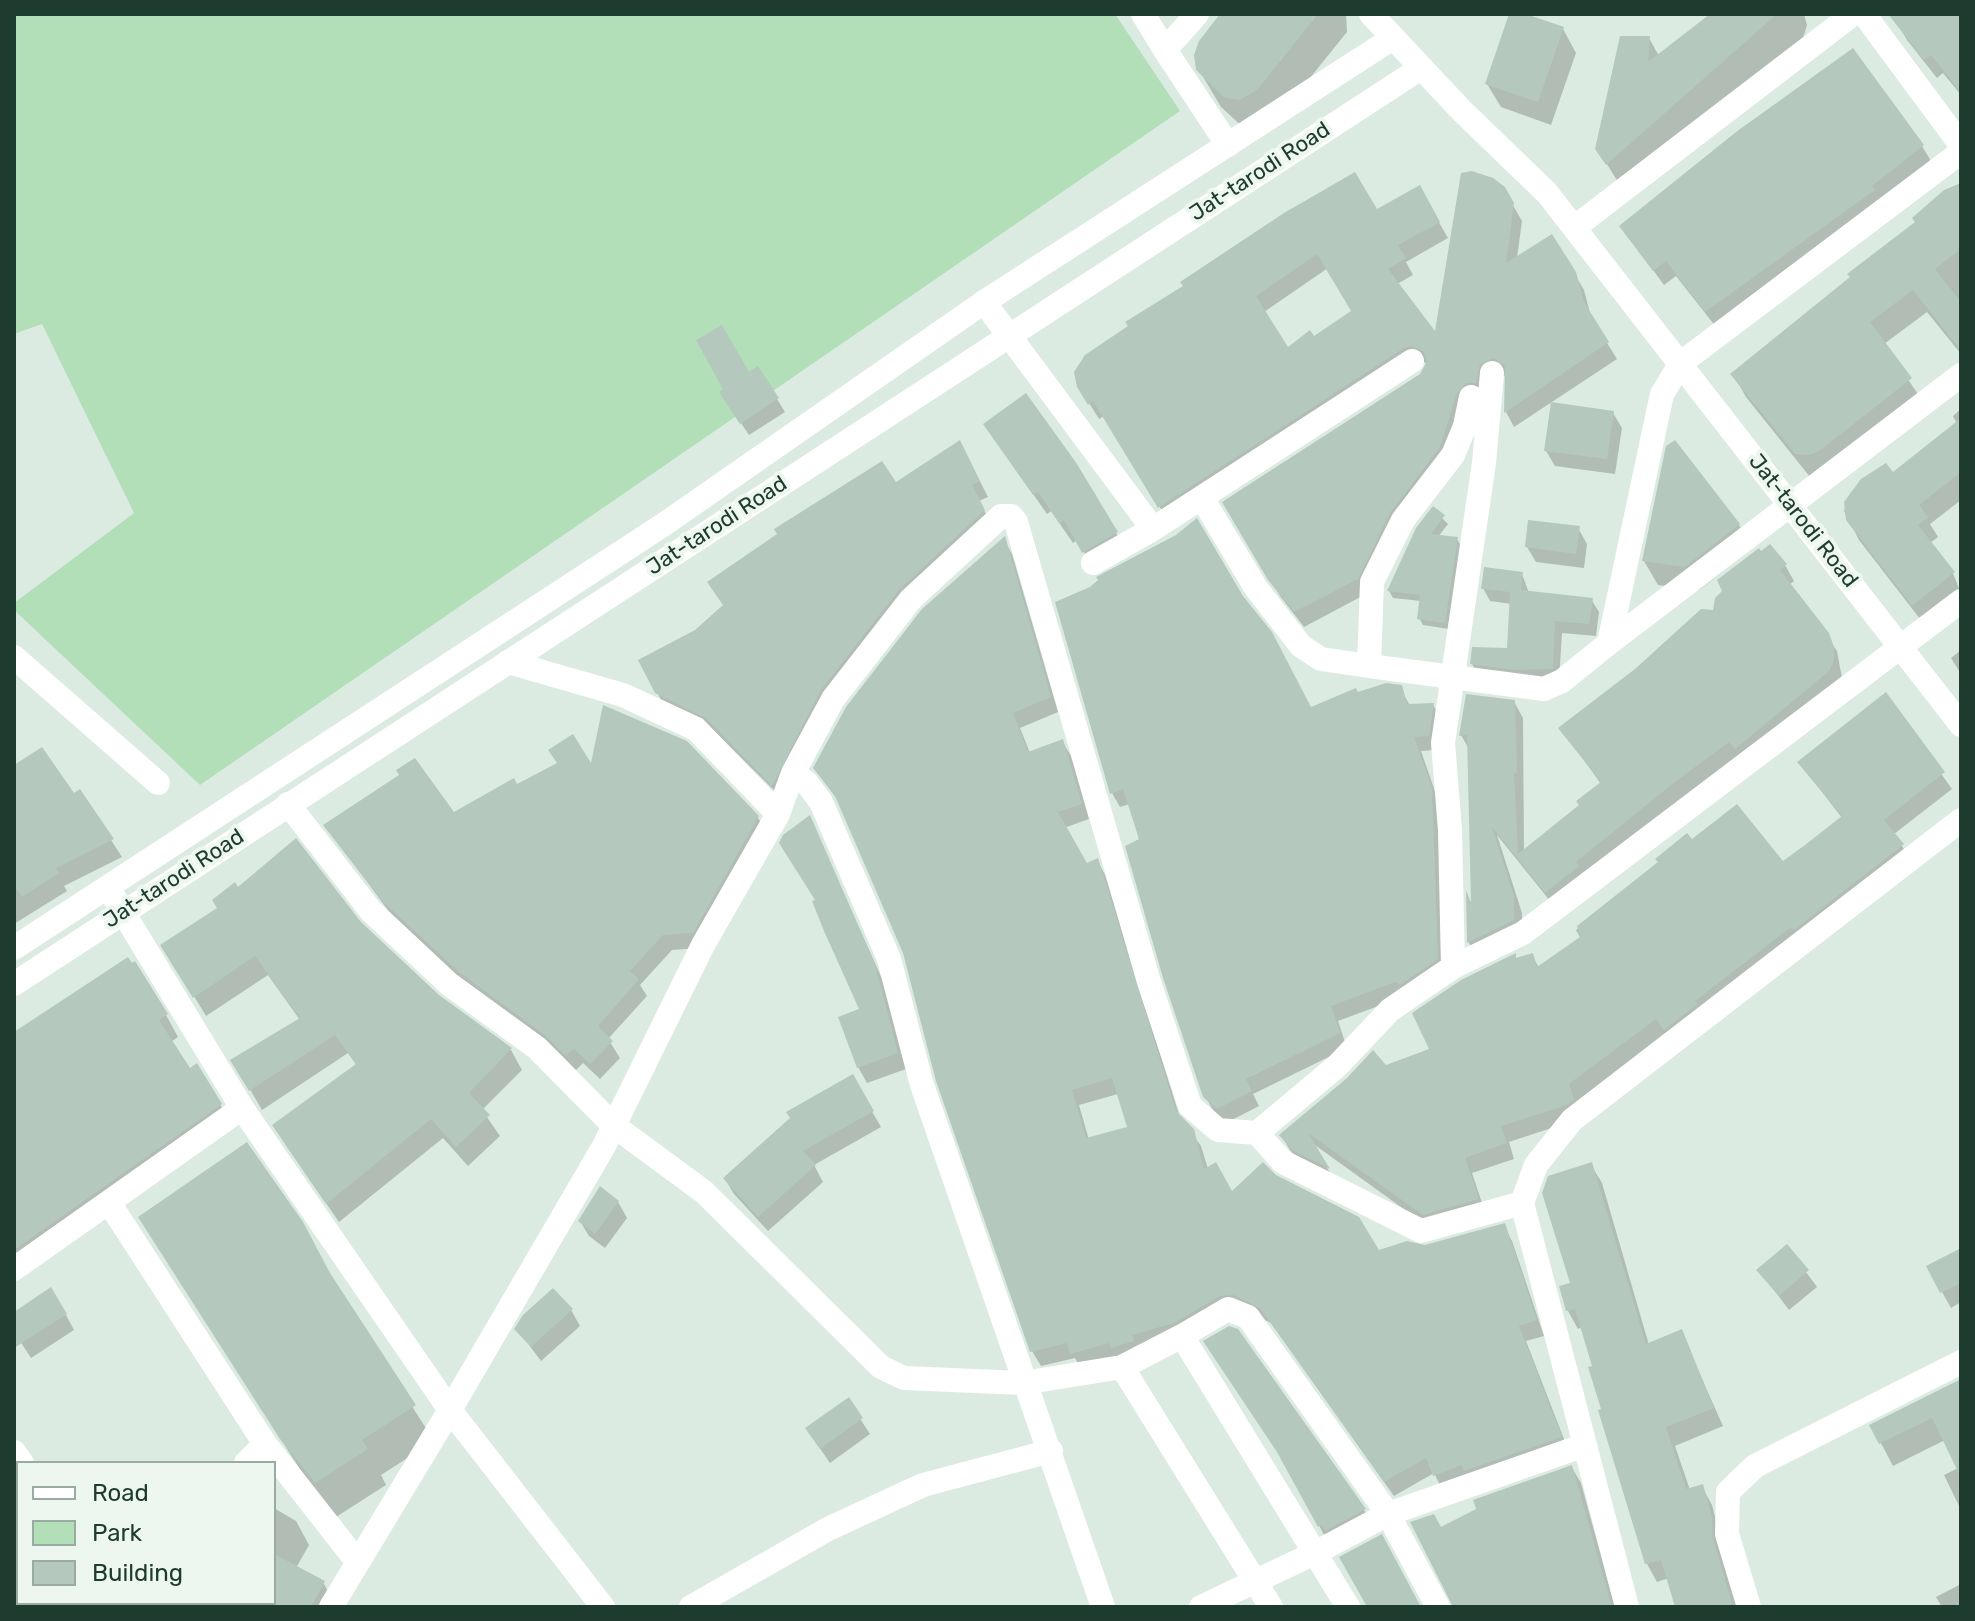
<!DOCTYPE html>
<html>
<head>
<meta charset="utf-8">
<style>
  body { margin:0 }
  #map { position:relative; width:1975px; height:1621px; overflow:hidden; background:#dcebe2; font-family:Rubik,sans-serif }
  canvas { display:block }
  .frame { position:absolute; inset:0; border:16px solid #1d3b2e; pointer-events:none }
  .legend { position:absolute; left:16px; top:1461px; width:260px; height:144px; box-sizing:border-box; background:#edf7f0; border:2px solid #9aaca2; margin:0; padding:10px 14px; list-style:none; font-size:24px; color:#1d3b2e }
  .legend li { display:flex; align-items:center; gap:16px; height:40px }
  .legend b { width:40px; border:2px solid #9aaca2 }
</style>
</head>
<body>
<div id="map">
<canvas width="1975" height="1621"></canvas>
<div class="frame"></div>
<ul class="legend">
<li><b style="height:10px;background:#fff"></b>Road</li>
<li><b style="height:22px;background:#b2dfb7"></b>Park</li>
<li><b style="height:22px;background:#b4c8bd"></b>Building</li>
</ul>
</div>
<script>
const ctx = document.querySelector('canvas').getContext('2d');
ctx.lineJoin = 'round';
function fill(path, color) {
  ctx.fillStyle = color;
  ctx.fill(path, 'evenodd');
}
function shape(rows) {
  const path = new Path2D();
  for (const r of rows) {
    path.moveTo(r[0], r[1]);
    for (let i = 2; i < r.length; i += 2) path.lineTo(r[i], r[i + 1]);
  }
  return path;
}
function strokePath(path, color, width, dash) {
  ctx.strokeStyle = color;
  ctx.lineWidth = width;
  ctx.lineCap = dash ? 'butt' : 'round';
  ctx.setLineDash(dash || []);
  ctx.stroke(path);
}
function label(font, color, halo, rows, align = 'center') {
  ctx.font = font + ' Rubik,sans-serif';
  ctx.lineWidth = 8;
  ctx.setLineDash([]);
  ctx.textBaseline = 'middle';
  ctx.strokeStyle = halo;
  ctx.fillStyle = color;
  for (const [text, x, y, turn = 0] of rows) {
    ctx.save();
    ctx.translate(x, y);
    ctx.rotate((+turn || 0) * Math.PI / 180);
    ctx.textAlign = isNaN(turn) ? turn : align;
    if (halo) ctx.strokeText(text, 0, 0);
    ctx.fillText(text, 0, 0);
    ctx.restore();
  }
}
fill(shape([
  [14,14,1115,14,1180,111,200,785,14,610,14,603,134,513,42,324,14,334]
]), '#b2dfb7');
fill(shape([
  [1222,14,1346,14,1347,32,1276,120,1245,129,1221,107,1202,75],
  [1512,14,1563,29,1576,53,1551,125,1501,107,1487,84],
  [1713,14,1804,14,1807,25,1803,38,1626,195,1597,148,1649,38,1659,56],
  [1904,14,1961,14,1961,95,1943,73,1937,78,1907,40,1896,21],
  [1922,146,1931,161,1716,327,1676,276,1664,285,1621,226],
  [1419,188,1448,238,1406,262,1413,275,1397,284,1436,336,1503,188,1522,221,1517,258,1574,273,1584,290,1591,317,1617,359,1514,427,1506,412,1507,375,1489,380,1366,594,1304,627,1280,596,1225,503,1422,375,1428,364,1422,361,1169,522,1104,416,1099,419,1089,403,1376,212],
  [1328,268,1354,312,1314,339,1287,350,1264,312],
  [1961,190,1961,354,1927,312,1884,344,1924,403,1810,477,1746,397,1733,374],
  [748,374,777,399,785,412,749,435,729,405],
  [1961,409,1961,500,1930,524,1938,537,1930,543,1953,573,1961,594,1924,624,1859,540,1844,511,1851,492,1885,466,1893,475,1957,424,1953,416],
  [1613,413,1622,428,1615,474,1555,466,1546,451],
  [985,425,1116,533,1128,553,1096,573,1077,540,1073,543,1051,511,1047,514],
  [1675,442,1739,525,1752,549,1699,590,1658,585,1644,561],
  [968,458,988,497,979,501,993,527,908,605,782,798,717,734,666,709,657,692,697,632,895,485],
  [1433,509,1448,524,1438,537,1457,539,1461,546,1449,629,1423,625,1419,618,1421,601,1393,598,1389,591],
  [1578,528,1587,544,1584,568,1536,562,1527,547],
  [1004,540,1012,554,1058,712,1020,728,1030,753,1062,741,1071,756,1089,819,1064,828,1086,865,1097,860,1105,875,1180,1118,1201,1146,1208,1169,1232,1194,1275,1177,1378,1253,1425,1248,1504,1226,1512,1241,1544,1336,1526,1341,1569,1452,1443,1491,1434,1473,1394,1496,1271,1323,1243,1309,1183,1338,1081,1369,1075,1358,1041,1366,1032,1351,905,952,841,805,815,768],
  [1118,1094,1130,1128,1089,1140,1079,1105],
  [1785,565,1794,581,1789,585,1837,651,1842,678,1555,907,1497,835,1522,913,1522,936,1478,958,1469,943,1468,898,1473,905,1469,749,1461,735,1514,702,1523,718,1524,852,1581,806,1601,784,1561,728,1715,613],
  [1522,574,1529,593,1591,599,1599,612,1596,636,1562,633,1559,681,1479,676,1472,664,1509,650,1512,604,1490,601,1483,588],
  [1961,650,1961,674,1951,658],
  [1400,687,1410,706,1433,705,1441,719,1436,750,1421,751,1439,803,1445,974,1408,995,1338,1021,1347,1048,1253,1094,1259,1106,1226,1123,1214,1112,1205,1096,1130,804,1120,807,1112,793,1310,709,1357,694],
  [1885,695,1952,789,1894,834,1911,860,1577,1101,1582,1115,1576,1120,1509,1142,1514,1159,1472,1173,1486,1215,1433,1230,1312,1143,1335,1181,1303,1165,1290,1150,1281,1135,1386,1068,1431,1050,1517,960,1532,955,1539,968,1581,939,1576,930,1692,842,1782,864,1842,818,1800,763],
  [592,768,758,818,767,833,701,948,672,950,640,985,647,996,608,1039,620,1058,600,1079,583,1063,576,1070,557,1051,470,988,393,917,326,826,454,815,517,787],
  [14,770,74,796,80,792,122,857,64,886,67,891,14,924],
  [810,818,883,981,906,1069,867,1083,858,1067,862,1010,817,901],
  [238,890,359,923,438,997,511,1050,522,1070,482,1110,500,1136,468,1166,443,1138,339,1222,286,1145,357,1066,348,1053,262,1110,233,1060,300,1020,268,975,206,1016,163,945,219,909],
  [166,1015,178,1037,171,1042,190,1071,197,1066,233,1126,14,1279,14,1031],
  [852,1077,881,1127,814,1165,823,1182,768,1231,734,1194,725,1179],
  [1591,1165,1602,1183,1649,1345,1681,1332,1723,1426,1675,1446,1690,1490,1702,1487,1712,1505,1738,1607,1677,1607,1669,1578,1657,1582,1647,1564,1600,1411,1604,1410,1582,1327,1578,1329,1568,1311,1562,1287,1572,1284],
  [618,1202,627,1218,605,1248,589,1236,580,1221],
  [140,1218,336,1286,434,1441,381,1475,386,1485,336,1517,303,1474],
  [1787,1246,1817,1287,1789,1310,1759,1270],
  [1961,1250,1961,1302,1951,1308,1928,1267],
  [571,1310,580,1326,541,1361,517,1329],
  [14,1314,66,1315,74,1330,31,1358,14,1332],
  [1961,1381,1961,1510,1944,1475,1958,1468,1945,1440,1893,1466,1872,1426],
  [848,1400,870,1434,830,1463,817,1444],
  [1285,1463,1364,1510,1373,1525,1328,1542],
  [1572,1468,1581,1483,1615,1607,1452,1607,1441,1530],
  [274,1508,296,1521,309,1545,296,1568,323,1582,336,1607,170,1607,173,1603,274,1603],
  [14,1548,18,1553,18,1603,111,1603,115,1607,14,1607],
  [1961,1584,1961,1607,1942,1607,1936,1597]
]), '#0003');
fill(shape([
  [1220,14,1318,14,1258,89,1240,100,1225,98,1196,70,1194,55,1199,41],
  [1509,14,1526,14,1564,27,1538,102,1485,84],
  [1710,14,1777,14,1606,165,1595,149,1620,36,1650,36,1648,62],
  [1888,14,1961,14,1961,93,1931,55,1924,60],
  [1853,48,1924,145,1872,186,1875,190,1705,312,1666,261,1653,271,1619,226,1736,132],
  [1472,171,1493,178,1505,187,1514,203,1506,263,1552,234,1576,272,1584,302,1609,342,1504,413,1505,366,1494,358,1480,364,1476,383,1466,383,1457,393,1440,447,1390,513,1358,579,1294,612,1268,580,1222,502,1420,374,1427,361,1424,352,1412,346,1404,348,1158,508,1093,401,1088,405,1077,387,1074,372,1085,355,1128,326,1125,322,1183,286,1180,282,1284,213,1355,172,1377,209,1420,185,1440,222,1398,245,1406,258,1388,269,1435,331,1461,173],
  [1317,254,1351,311,1314,336,1310,330,1288,347,1256,296],
  [1961,183,1961,249,1935,269,1961,302,1961,351,1913,290,1870,322,1912,378,1822,449,1810,455,1795,454,1730,374,1850,277,1847,274,1915,222,1912,218,1944,190],
  [722,325,749,372,758,366,779,398,740,424,719,392,723,389,696,340],
  [1026,393,1077,464,1118,532,1082,553,1064,520,1059,523,1038,492,1033,495,983,424],
  [1551,402,1614,411,1607,459,1544,451],
  [1961,418,1961,472,1919,505,1928,517,1918,525,1955,572,1912,606,1846,520,1844,502,1861,479,1886,463,1893,472],
  [960,440,980,481,972,485,985,510,899,590,821,690,772,786,706,718,655,693,638,660,695,630,723,605,707,582,777,534,774,529,882,461,896,482],
  [1675,440,1740,524,1685,567,1642,561,1666,446],
  [1433,506,1445,515,1431,534,1458,537,1445,623,1417,619,1420,595,1387,591,1416,528],
  [1197,518,1243,596,1272,632,1311,707,1356,688,1358,692,1386,683,1402,685,1407,704,1434,703,1429,736,1414,737,1432,787,1438,959,1400,985,1395,982,1331,1006,1340,1033,1246,1079,1252,1091,1217,1109,1203,1097,1163,978,1125,846,1139,839,1123,789,1110,794,1055,602,1090,587,1098,580,1096,577,1176,535],
  [1528,520,1580,526,1576,554,1525,547],
  [1005,536,1051,697,1013,713,1028,752,1063,739,1082,804,1058,812,1087,863,1098,858,1176,1111,1194,1129,1204,1169,1216,1162,1232,1191,1263,1162,1276,1175,1359,1217,1379,1250,1407,1241,1425,1245,1505,1223,1537,1320,1519,1326,1562,1437,1464,1471,1462,1465,1433,1476,1426,1458,1384,1482,1260,1308,1233,1295,1220,1296,1174,1323,1132,1335,1134,1341,1111,1348,1109,1343,1070,1354,1067,1343,1030,1352,936,1081,903,953,835,796,813,768,846,707,922,609],
  [1112,1078,1127,1127,1086,1138,1072,1090],
  [1770,544,1787,564,1780,570,1829,633,1834,647,1834,661,1829,671,1735,749,1729,742,1671,785,1576,862,1579,866,1545,893,1492,827,1514,896,1514,920,1467,943,1466,890,1471,903,1467,735,1459,736,1466,694,1515,700,1517,773,1514,773,1518,854,1579,805,1576,801,1601,782,1558,728,1635,669,1701,609,1713,610,1715,598,1722,591,1717,580,1759,548,1761,551],
  [1484,567,1523,572,1521,590,1593,598,1589,624,1555,621,1553,669,1515,670,1470,664,1472,647,1507,648,1510,592,1481,589],
  [1886,692,1945,772,1884,820,1904,844,1794,930,1791,927,1695,1001,1698,1004,1664,1030,1656,1019,1569,1084,1574,1099,1567,1105,1501,1126,1507,1143,1465,1158,1479,1199,1423,1215,1308,1133,1330,1169,1292,1150,1279,1135,1347,1078,1373,1050,1386,1065,1429,1049,1412,1013,1461,980,1516,953,1516,958,1533,953,1537,967,1580,937,1577,926,1658,862,1655,859,1687,833,1692,839,1737,804,1783,861,1805,845,1842,816,1797,762],
  [603,705,687,741,759,816,693,933,663,935,630,971,639,979,598,1026,613,1041,590,1064,574,1049,566,1056,546,1036,459,972,382,901,323,825,399,775,396,770,415,758,454,812,514,778,517,784,557,763,548,750,573,734,591,763],
  [42,747,74,793,80,789,114,839,56,868,59,873,22,897,14,885,14,765],
  [810,815,875,964,898,1053,857,1068,838,1017,859,1009,824,931,812,901,815,900,779,843,783,835],
  [296,838,361,922,439,995,512,1048,469,1093,490,1115,456,1147,431,1119,326,1204,272,1125,356,1064,335,1035,249,1091,230,1060,300,1018,255,956,193,998,160,945,217,908,212,900,235,882,238,887],
  [128,957,132,963,135,961,168,1014,159,1020,190,1068,197,1063,222,1104,14,1250,14,1032],
  [853,1074,874,1111,803,1151,816,1165,758,1217,723,1178,790,1118,786,1112],
  [247,1142,303,1222,330,1273,416,1405,362,1440,368,1449,315,1483,280,1439,138,1217],
  [1592,1162,1646,1344,1682,1329,1714,1408,1666,1427,1686,1489,1703,1484,1712,1517,1713,1538,1733,1607,1675,1607,1661,1560,1645,1564,1598,1410,1601,1409,1588,1367,1592,1366,1575,1309,1566,1311,1559,1286,1570,1283,1542,1193,1548,1176],
  [600,1186,619,1201,595,1234,578,1221],
  [1787,1244,1809,1270,1779,1296,1756,1270],
  [1961,1248,1961,1283,1940,1293,1926,1266],
  [51,1287,67,1314,14,1348,14,1312],
  [553,1288,573,1309,531,1347,514,1329,523,1315],
  [1229,1326,1238,1329,1366,1509,1325,1531,1322,1525,1318,1527,1277,1452,1203,1341],
  [1961,1379,1961,1478,1932,1418,1879,1444,1869,1425],
  [849,1397,863,1418,820,1449,805,1428],
  [1572,1465,1612,1607,1453,1607,1410,1522,1434,1514,1441,1527,1476,1509,1473,1500],
  [1382,1534,1383,1536,1421,1607,1367,1607,1339,1557],
  [274,1554,325,1581,311,1607,274,1607]
]), '#b4c8bd');
strokePath(shape([
  [1143,14,1165,50,1197,14],
  [1864,14,1961,145],
  [1165,50,1228,145],
  [1961,152,1681,363,1662,394,1609,643,1961,375],
  [1575,227,1853,14],
  [984,302,1153,529,1412,361],
  [1471,397,1465,426,1453,455,1403,520,1372,582,1369,666,1544,689,1562,681,1609,643],
  [1202,498,1256,588,1301,646,1321,659,1369,666],
  [1093,563,1153,529],
  [14,657,158,783],
  [508,662,623,695,696,729,778,814],
  [793,773,806,782,821,802,889,959,922,1085,1103,1607],
  [288,804,371,911,449,984,537,1048,613,1125,704,1192,881,1367,904,1378,1023,1383,1122,1367,1182,1336,1348,1607],
  [1453,967,1450,830,1443,743,1484,463,1492,373],
  [242,1108,450,1410,331,1607],
  [1257,1133,1283,1162,1421,1231,1522,1203],
  [110,1204,265,1444],
  [14,1269,242,1108,109,889],
  [1182,1336,1228,1309,1248,1317,1388,1514,1438,1607],
  [1122,1367,1271,1607],
  [14,1452,22,1463],
  [246,1463,265,1444,356,1560],
  [148,1603,151,1607],
  [603,1607,450,1410,604,1146,703,945,778,814,793,773,833,699,911,599,1001,516,1011,516,1016,522,1149,982,1190,1106,1218,1130,1257,1133,1337,1066,1390,1010,1453,967,1523,933,1961,601],
  [691,1607,828,1529,923,1485,1051,1451],
  [1201,1607,1315,1553,1388,1514,1585,1445],
  [1627,1607,1522,1203,1536,1165,1572,1120,1961,820],
  [1749,1607,1727,1534,1728,1492,1755,1466,1961,1362]
]), '#fff', 24);
strokePath(shape([
  [1371,14,1462,111,1547,193,1961,725],
  [14,948,663,525,984,302,1393,38],
  [14,984,1421,68]
]), '#fff', 24);
label('22px', '#1d3b2e', '#edf7f0', [
  ["Jat-tarodi Road",1260,172,-33],
  ["Jat-tarodi Road",1803,521,52],
  ["Jat-tarodi Road",717,526,-33],
  ["Jat-tarodi Road",174,879,-33]
]);
</script>
</body>
</html>
